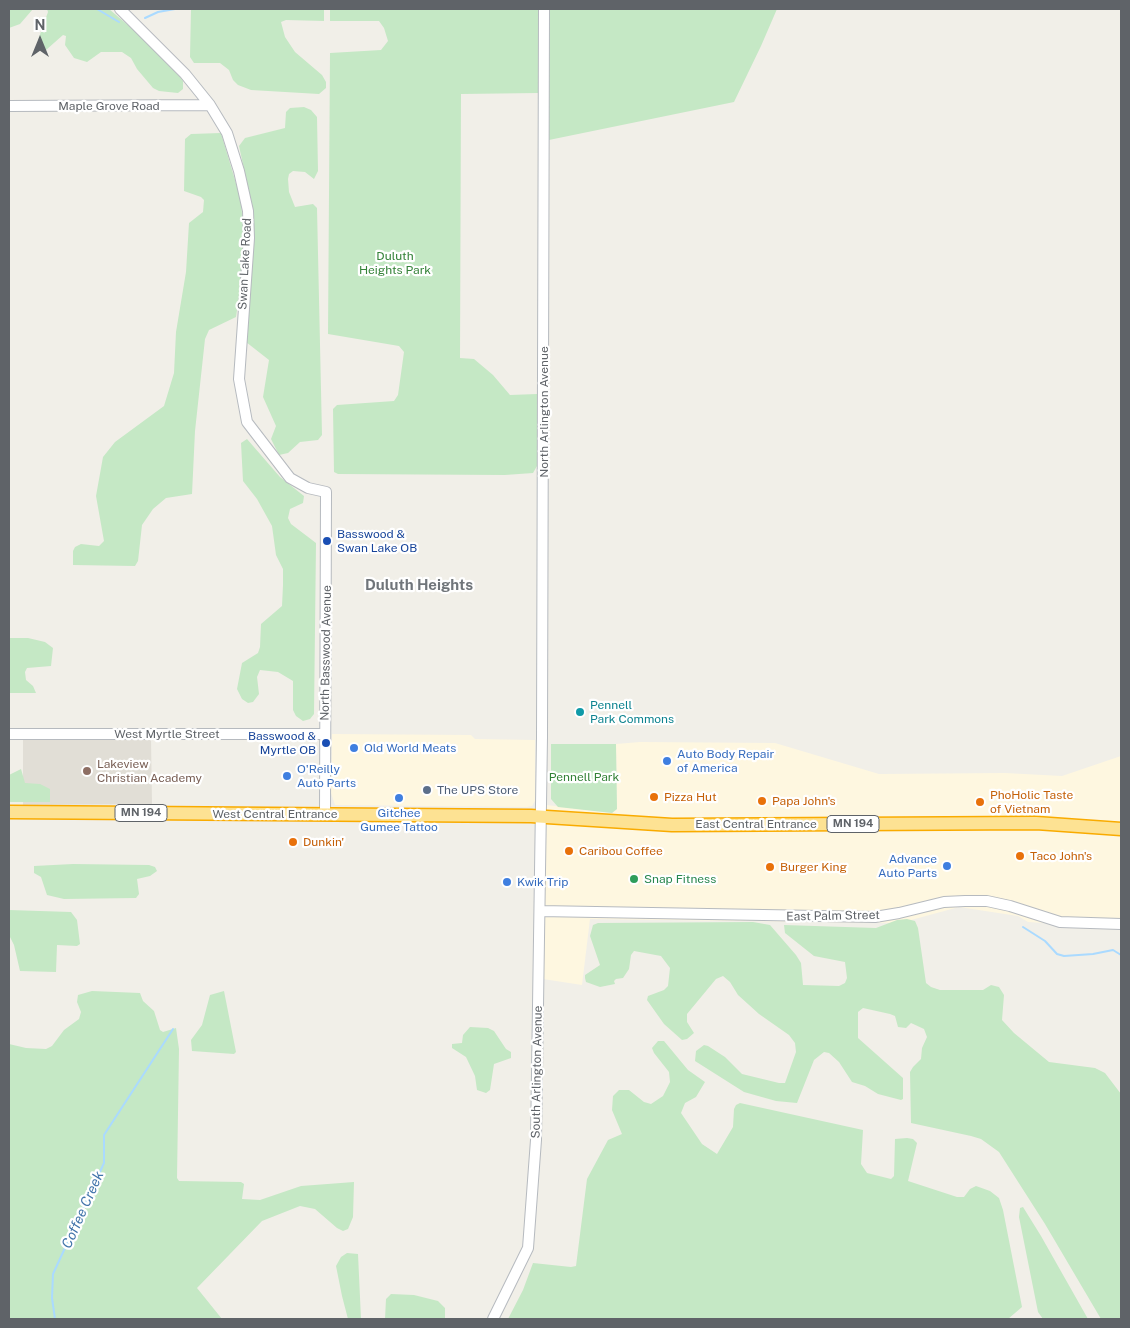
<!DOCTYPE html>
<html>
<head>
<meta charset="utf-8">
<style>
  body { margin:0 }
  #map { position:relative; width:1130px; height:1328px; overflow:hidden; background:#f1efe8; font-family:"Public Sans",sans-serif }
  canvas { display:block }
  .frame { position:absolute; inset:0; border:10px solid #5f6368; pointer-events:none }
  .north { position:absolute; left:15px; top:15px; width:50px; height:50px; -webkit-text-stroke:4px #fff; paint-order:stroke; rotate:0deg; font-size:14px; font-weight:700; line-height:20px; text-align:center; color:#5f6368 }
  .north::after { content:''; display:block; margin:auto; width:18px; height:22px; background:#5f6368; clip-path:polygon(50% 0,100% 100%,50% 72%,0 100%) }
</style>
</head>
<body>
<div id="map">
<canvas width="1130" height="1328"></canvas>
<div class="frame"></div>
<div class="north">N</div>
</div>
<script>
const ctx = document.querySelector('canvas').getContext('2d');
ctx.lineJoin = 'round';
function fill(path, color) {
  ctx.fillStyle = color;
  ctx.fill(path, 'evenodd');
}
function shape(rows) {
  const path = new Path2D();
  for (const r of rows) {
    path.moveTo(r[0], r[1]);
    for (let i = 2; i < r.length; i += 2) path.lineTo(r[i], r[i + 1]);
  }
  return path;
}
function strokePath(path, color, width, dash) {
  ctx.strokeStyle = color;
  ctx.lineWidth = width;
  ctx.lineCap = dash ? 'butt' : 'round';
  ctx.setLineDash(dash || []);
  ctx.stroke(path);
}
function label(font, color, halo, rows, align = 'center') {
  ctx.font = font + ' "Public Sans",sans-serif';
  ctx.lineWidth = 4.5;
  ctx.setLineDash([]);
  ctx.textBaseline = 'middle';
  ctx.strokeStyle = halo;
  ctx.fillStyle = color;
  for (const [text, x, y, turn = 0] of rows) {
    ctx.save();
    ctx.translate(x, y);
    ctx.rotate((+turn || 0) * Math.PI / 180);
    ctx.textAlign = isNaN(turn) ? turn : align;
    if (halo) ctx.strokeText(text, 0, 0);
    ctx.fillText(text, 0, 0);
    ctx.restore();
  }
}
fill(shape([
  [332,734,471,735,475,739,535,740,535,801,532,806,527,807,335,805,331,793],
  [640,742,775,743,879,774,1005,773,1062,776,1121,756,1121,928,1028,922,1018,916,959,907,900,923,590,919,582,985,543,979,547,805,612,813,617,809,616,744]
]), '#fef7e0');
fill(shape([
  [23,737,151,738,152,804,23,805]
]), '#e1ded6');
fill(shape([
  [9,9,33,9,20,24,9,28],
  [47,9,109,9,136,32,180,77,183,81,183,89,178,93,159,91,153,88,137,69,131,58,122,52,101,52,87,62,74,58,65,45,66,36,63,35,46,50,40,45,38,40,48,12],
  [191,9,324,9,324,21,286,20,281,22,285,37,295,52,322,75,326,82,326,88,319,94,251,90,238,85,233,80,229,70,220,63,194,63,190,57],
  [330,9,538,9,538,93,461,94,460,358,474,359,493,375,510,395,537,394,537,466,533,473,505,475,338,474,334,472,333,409,337,405,394,401,398,395,404,352,399,346,328,334,330,53,381,50,388,41,384,28,379,21,330,21],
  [549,9,777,9,761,46,734,102,544,141],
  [304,107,311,110,317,117,318,171,314,179,305,172,293,171,289,174,288,179,289,192,295,207,313,204,317,208,322,435,318,440,300,442,288,453,279,455,271,439,276,426,263,397,269,360,246,342,254,230,253,210,239,146,245,138,285,128,286,112,290,108],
  [221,133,241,200,244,242,243,270,236,317,209,330,205,339,195,431,192,494,166,498,153,509,142,525,138,561,135,566,73,565,73,551,75,547,81,544,99,546,104,541,96,496,103,457,115,442,164,406,174,373,176,332,186,272,189,223,203,212,204,200,201,197,184,191,185,139,191,134],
  [247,439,280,477,304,496,303,503,290,509,288,518,291,524,316,543,314,714,310,719,303,721,296,716,293,710,293,681,278,672,260,670,257,677,259,694,253,702,248,703,242,699,237,689,242,663,258,653,260,647,261,624,282,606,283,585,283,569,276,555,272,526,257,499,243,481,241,443],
  [9,638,28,638,45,642,53,648,51,666,27,668,25,672,26,680,33,686,36,693,9,693],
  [551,744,616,744,617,809,612,813,558,807,551,799],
  [21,769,25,783,40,784,50,789,50,802,9,802,9,775],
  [73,864,149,865,155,867,157,871,150,876,137,879,139,894,136,898,64,899,47,895,41,877,34,873,34,866],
  [9,910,71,912,77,920,80,944,77,946,57,945,56,972,20,971,14,945,9,935],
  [907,919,915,921,918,928,926,983,931,987,940,990,983,990,991,985,999,987,1004,995,1002,1020,1014,1033,1049,1062,1095,1068,1105,1073,1121,1094,1121,1319,1101,1319,1045,1224,999,1152,981,1139,971,1136,911,1123,910,1072,913,1067,921,1059,922,1048,927,1037,924,1029,911,1023,906,1028,898,1027,895,1016,890,1014,863,1008,858,1012,858,1038,903,1078,903,1099,901,1100,878,1094,865,1086,852,1082,839,1062,829,1053,824,1052,814,1060,797,1103,776,1101,744,1092,695,1061,696,1051,704,1045,708,1046,725,1057,742,1074,779,1083,785,1083,796,1052,795,1043,789,1035,759,1014,738,995,730,982,723,976,716,979,687,1014,687,1022,694,1033,687,1039,682,1040,664,1024,647,1000,648,996,664,990,668,986,670,968,661,956,634,951,631,955,629,969,623,978,616,979,614,981,615,984,600,987,586,982,585,978,585,975,600,965,590,936,593,925,598,923,753,922,770,925,796,955,801,963,803,985,839,986,845,983,847,978,845,962,814,956,785,933,784,925,876,928,897,920],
  [92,991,140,993,143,1001,154,1011,160,1030,163,1032,176,1028,179,1049,177,1178,179,1181,241,1182,244,1184,242,1199,260,1200,301,1186,354,1182,353,1217,348,1229,343,1231,337,1228,315,1209,300,1206,262,1221,197,1288,222,1319,9,1319,9,1044,26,1048,46,1049,52,1046,64,1030,79,1019,81,1012,77,1002,78,995],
  [224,991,236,1052,234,1054,192,1051,191,1040,202,1025,210,995],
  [470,1027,488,1028,494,1031,506,1049,511,1052,511,1058,494,1064,490,1090,486,1093,477,1090,475,1076,466,1057,452,1048,452,1044,462,1043,463,1035],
  [658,1041,664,1041,688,1070,705,1082,696,1097,685,1103,681,1113,702,1144,717,1154,733,1127,734,1109,736,1105,740,1103,863,1130,861,1164,867,1173,891,1179,894,1176,895,1139,907,1138,913,1139,917,1143,908,1181,957,1197,964,1197,970,1189,976,1186,990,1191,999,1198,1003,1210,1022,1307,1008,1319,508,1319,523,1290,533,1263,571,1267,576,1266,587,1179,608,1140,622,1134,612,1110,613,1096,619,1090,629,1090,644,1102,651,1104,663,1096,670,1082,669,1072,654,1053,652,1048],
  [1023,1207,1041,1236,1088,1319,1043,1319,1038,1312,1019,1217,1020,1208],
  [347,1253,358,1254,361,1319,348,1319,342,1296,336,1266,341,1257],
  [391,1294,414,1295,438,1301,445,1308,445,1319,385,1319,386,1299]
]), '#c5e8c5');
strokePath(shape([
  [97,9,119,22],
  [201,9,215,9],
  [145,18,158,12,175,9],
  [1023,927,1045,941,1057,954,1064,956,1093,954,1113,950,1121,955],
  [55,1319,52,1298,53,1274,104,1163,104,1135,173,1029]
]), '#aadaff', 2);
const secondary = shape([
  [120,9,185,74,210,105,227,133,239,171,248,211,249,238,239,379,247,422,290,478,308,488,326,492,325,814],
  [9,106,210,105],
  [9,734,325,734],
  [540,911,875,917,899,913,944,902,965,901,987,901,1010,906,1060,922,1121,924],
  [493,1319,528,1248,536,1140,542,737,544,9]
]);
const highway = shape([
  [9,812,531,816,672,825,1036,823,1121,829]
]);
strokePath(secondary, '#b6babf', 12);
strokePath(highway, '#f9ab00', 15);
strokePath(secondary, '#fff', 10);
strokePath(highway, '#fde293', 12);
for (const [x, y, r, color] of [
  [327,541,5,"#1a4fb4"],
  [580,712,5,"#0f9aa8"],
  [326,743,5,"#1a4fb4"],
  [354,748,5,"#3f7fe0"],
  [667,761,5,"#3f7fe0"],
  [87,771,5,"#8d6e63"],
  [287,776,5,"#3f7fe0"],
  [427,790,5,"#5c6f8a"],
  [654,797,5,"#e8710a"],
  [399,798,5,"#3f7fe0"],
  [762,801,5,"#e8710a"],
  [980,802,5,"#e8710a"],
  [293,842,5,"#e8710a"],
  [569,851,5,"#e8710a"],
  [1020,856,5,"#e8710a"],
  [947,866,5,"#3f7fe0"],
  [770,867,5,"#e8710a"],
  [634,879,5,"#2e9e5b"],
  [507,882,5,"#3f7fe0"]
]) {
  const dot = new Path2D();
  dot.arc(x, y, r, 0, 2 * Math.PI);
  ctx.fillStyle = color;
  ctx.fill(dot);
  strokePath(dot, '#fff', 2);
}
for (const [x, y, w] of [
  [141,813,52],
  [853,824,52]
]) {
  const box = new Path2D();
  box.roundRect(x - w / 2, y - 8.5, w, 17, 4);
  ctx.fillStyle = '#fff';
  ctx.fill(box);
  strokePath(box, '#5f6368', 1);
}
label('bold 11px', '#5f6368', null, [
  ["MN 194",141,813],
  ["MN 194",853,824]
]);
label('12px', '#5f6368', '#fff', [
  ["Maple Grove Road",109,106],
  ["Swan Lake Road",245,264,-87],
  ["North Arlington Avenue",544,412,-90],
  ["North Basswood Avenue",326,653,-89],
  ["West Myrtle Street",167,734],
  ["West Central Entrance",275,814],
  ["East Central Entrance",756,824],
  ["East Palm Street",833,916,-1],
  ["South Arlington Avenue",537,1072,-89]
]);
label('12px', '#348238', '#fff', [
  ["Duluth",395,256],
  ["Heights Park",395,270],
  ["Pennell Park",584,777]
]);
label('12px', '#164399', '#fff', [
  ["Basswood &",337,534],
  ["Swan Lake OB",337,548],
  ["Basswood &",316,736,"right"],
  ["Myrtle OB",316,750,"right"]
], 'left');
label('12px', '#0d838f', '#fff', [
  ["Pennell",590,705],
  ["Park Commons",590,719]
], 'left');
label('12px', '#366cbe', '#fff', [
  ["Old World Meats",364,748],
  ["Auto Body Repair",677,754],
  ["of America",677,768],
  ["O'Reilly",297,769],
  ["Auto Parts",297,783],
  ["Gitchee",399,813,"center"],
  ["Gumee Tattoo",399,827,"center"],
  ["Advance",937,859,"right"],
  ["Auto Parts",937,873,"right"],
  ["Kwik Trip",517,882]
], 'left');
label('12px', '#785e54', '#fff', [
  ["Lakeview",97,764],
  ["Christian Academy",97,778]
], 'left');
label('12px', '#4e5e75', '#fff', [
  ["The UPS Store",437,790]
], 'left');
label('12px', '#c56008', '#fff', [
  ["PhoHolic Taste",990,795],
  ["of Vietnam",990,809],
  ["Pizza Hut",664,797],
  ["Papa John's",772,801],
  ["Dunkin'",303,842],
  ["Caribou Coffee",579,851],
  ["Taco John's",1030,856],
  ["Burger King",780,867]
], 'left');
label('12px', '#27864d', '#fff', [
  ["Snap Fitness",644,879]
], 'left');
label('italic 14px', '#4174aa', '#fff', [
  ["Coffee Creek",83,1210,-66]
]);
label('bold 15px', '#70757a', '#fff', [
  ["Duluth Heights",419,585]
]);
</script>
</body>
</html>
